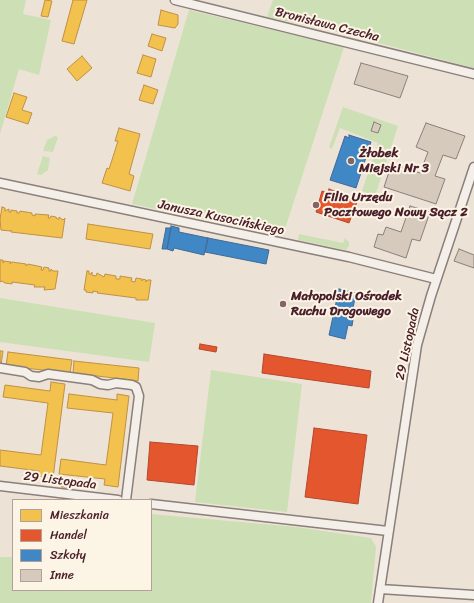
<!DOCTYPE html>
<html>
<head>
<meta charset="utf-8">
<style>
  body { margin:0 }
  #map { position:relative; width:474px; height:603px; overflow:hidden; background:#ece3d6; font-family:Sriracha,sans-serif }
  canvas { display:block }
  .legend { position:absolute; left:12px; top:499px; width:140px; height:92px; box-sizing:border-box; background:#fcf5e5; border:1px solid #b59f9b; margin:0; padding:5px 7px; list-style:none; font-size:12px; color:#4a1f2b }
  .legend li { display:flex; align-items:center; gap:8px; height:20px }
  .legend b { width:20px; border:1px solid #b59f9b }
</style>
</head>
<body>
<div id="map">
<canvas width="474" height="603"></canvas>
<ul class="legend">
<li><b style="height:11px;background:#f2c14e"></b>Mieszkania</li>
<li><b style="height:11px;background:#e4572e"></b>Handel</li>
<li><b style="height:11px;background:#3f88c5"></b>Szkoły</li>
<li><b style="height:11px;background:#d6cabd"></b>Inne</li>
</ul>
</div>
<script>
const ctx = document.querySelector('canvas').getContext('2d');
ctx.lineJoin = 'round';
function fill(path, color) {
  ctx.fillStyle = color;
  ctx.fill(path, 'evenodd');
}
function shape(rows) {
  const path = new Path2D();
  for (const r of rows) {
    path.moveTo(r[0], r[1]);
    for (let i = 2; i < r.length; i += 2) path.lineTo(r[i], r[i + 1]);
  }
  return path;
}
function strokePath(path, color, width, dash) {
  ctx.strokeStyle = color;
  ctx.lineWidth = width;
  ctx.lineCap = dash ? 'butt' : 'round';
  ctx.setLineDash(dash || []);
  ctx.stroke(path);
}
function label(font, color, halo, rows, align = 'center') {
  ctx.font = font + ' Sriracha,sans-serif';
  ctx.lineWidth = 4;
  ctx.setLineDash([]);
  ctx.textBaseline = 'middle';
  ctx.strokeStyle = halo;
  ctx.fillStyle = color;
  for (const [text, x, y, turn = 0] of rows) {
    ctx.save();
    ctx.translate(x, y);
    ctx.rotate((+turn || 0) * Math.PI / 180);
    ctx.textAlign = isNaN(turn) ? turn : align;
    if (halo) ctx.strokeText(text, 0, 0);
    ctx.fillText(text, 0, 0);
    ctx.restore();
  }
}
fill(shape([
  [0,0,26,0,23,14,51,20,39,75,19,69,0,134],
  [273,0,474,0,474,68,325,29,267,17],
  [189,10,344,47,283,235,132,204],
  [343,107,398,126,375,196,362,191,378,143,340,128,332,149,329,147],
  [55,136,58,137,53,152,43,151,47,140],
  [43,156,50,158,48,170,41,175,37,174],
  [299,234,343,243,345,238,349,242,349,246,346,250,298,240],
  [0,298,155,323,149,362,0,342],
  [211,370,302,384,287,512,195,502],
  [151,514,296,527,371,538,376,547,371,603,0,603,0,557,13,557,13,590,151,590]
]), '#cddfb4');
const homes = shape([
  [45,0,52,1,48,17,41,16,45,0],
  [73,0,87,0,74,44,62,41,73,0],
  [161,10,178,15,178,24,175,28,158,25,161,10],
  [152,34,166,38,162,51,148,46,152,34],
  [143,55,156,59,151,77,137,73,143,55],
  [82,56,92,68,77,81,67,69,82,56],
  [144,85,158,90,153,104,139,100,144,85],
  [14,93,27,97,22,110,32,113,28,124,6,117,14,93],
  [119,128,140,134,129,174,134,176,130,191,102,183,107,168,109,169,111,163,118,141,115,141,119,128],
  [2,207,5,208,5,211,9,209,9,212,11,212,11,210,17,211,17,213,19,213,20,211,32,213,32,215,35,216,35,214,49,215,48,218,50,218,51,216,56,217,57,219,59,219,59,217,63,220,65,218,62,238,11,232,11,230,10,231,1,230,0,219,2,207],
  [88,224,153,234,150,249,86,239,88,224],
  [0,260,3,260,3,263,4,261,11,262,10,264,12,262,26,264,26,266,28,264,42,267,41,270,43,270,44,267,49,268,49,271,51,271,51,269,53,271,58,271,55,289,44,290,45,287,34,287,35,285,12,282,12,284,5,283,2,281,0,282,0,260],
  [87,271,89,271,89,274,91,274,92,272,92,275,96,276,97,273,104,277,105,274,116,276,116,279,120,279,120,276,132,278,131,281,135,282,136,278,142,279,142,281,143,279,146,280,146,282,147,280,151,280,148,300,136,300,136,298,97,293,98,292,93,291,93,293,86,292,86,290,84,290,87,271],
  [0,351,3,351,1,365,0,365,0,351],
  [8,352,72,360,70,373,6,366,8,352],
  [74,361,139,368,138,381,73,373,74,361],
  [51,382,65,384,53,478,38,476,39,471,0,466,0,450,41,455,48,403,3,397,5,385,50,391,51,382],
  [69,394,117,400,117,394,129,396,118,487,104,485,105,479,59,474,61,459,106,465,113,413,67,408,69,394],
  [61,484,67,485,67,487,61,487,61,484]
]);
fill(homes, '#f2c14e');
strokePath(homes, '#c09044', 1);
const shops = shape([
  [329,189,337,192,336,194,357,202,349,223,316,212,322,191,328,193,329,189],
  [200,344,217,347,216,352,199,349,200,344],
  [264,354,371,371,369,388,262,373,264,354],
  [314,428,367,435,358,504,305,497,314,428],
  [150,442,198,446,194,485,147,480,150,442]
]);
fill(shops, '#e4572e');
strokePath(shops, '#b6462d', 1);
const schools = shape([
  [349,135,371,142,356,188,330,180,345,136,349,138,349,135],
  [171,226,179,228,179,232,208,238,204,255,174,248,173,251,167,249,171,226],
  [166,228,171,228,167,249,162,249,166,228],
  [208,238,269,250,266,264,205,252,208,238],
  [339,289,356,293,352,313,354,313,352,326,348,325,345,339,329,335,339,289]
]);
fill(schools, '#3f88c5');
strokePath(schools, '#426897', 1);
const building = shape([
  [361,63,408,76,400,98,354,84,361,63],
  [374,122,381,125,378,133,371,131,374,122],
  [426,123,465,136,456,159,443,155,435,176,445,179,436,204,384,187,392,163,420,173,428,152,416,147,426,123],
  [410,206,430,212,420,241,412,239,406,258,374,247,378,234,383,235,386,227,401,232,410,206],
  [459,249,474,255,474,268,454,261,459,249]
]);
fill(building, '#d6cabd');
strokePath(building, '#8b7f7b', 1);
const minor = shape([
  [175,0,474,74],
  [0,183,349,257,436,279],
  [0,368,25,372,31,376,39,377,48,374,92,380,100,384,108,385,116,383,132,385,136,387,139,396,126,500],
  [0,486,118,500],
  [151,504,388,531],
  [380,589,474,595],
  [378,603,417,345,431,296,474,167]
]);
strokePath(minor, '#8b7f7b', 11);
strokePath(minor, '#f4f0e9', 8);
for (const [x, y, r, color] of [
  [351,161,4,"#836467"],
  [316,205,4,"#836467"],
  [283,304,4,"#836467"]
]) {
  const dot = new Path2D();
  dot.arc(x, y, r, 0, 2 * Math.PI);
  ctx.fillStyle = color;
  ctx.fill(dot);
  strokePath(dot, '#fcf5e5', 1.5);
}
label('13px', '#4a1f2b', '#fcf5e5', [
  ["Bronisława Czecha",327,25,14],
  ["Janusza Kusocińskiego",221,218,12],
  ["29 Listopada",408,344,-78],
  ["29 Listopada",60,481,7]
]);
label('bold 13px', '#4a1f2b', '#fcf5e5', [
  ["Żłobek",359,154],
  ["Miejski Nr 3",359,169],
  ["Filia Urzędu",324,198],
  ["Pocztowego Nowy Sącz 2",324,213],
  ["Małopolski Ośrodek",291,297],
  ["Ruchu Drogowego",291,312]
], 'left');
</script>
</body>
</html>
